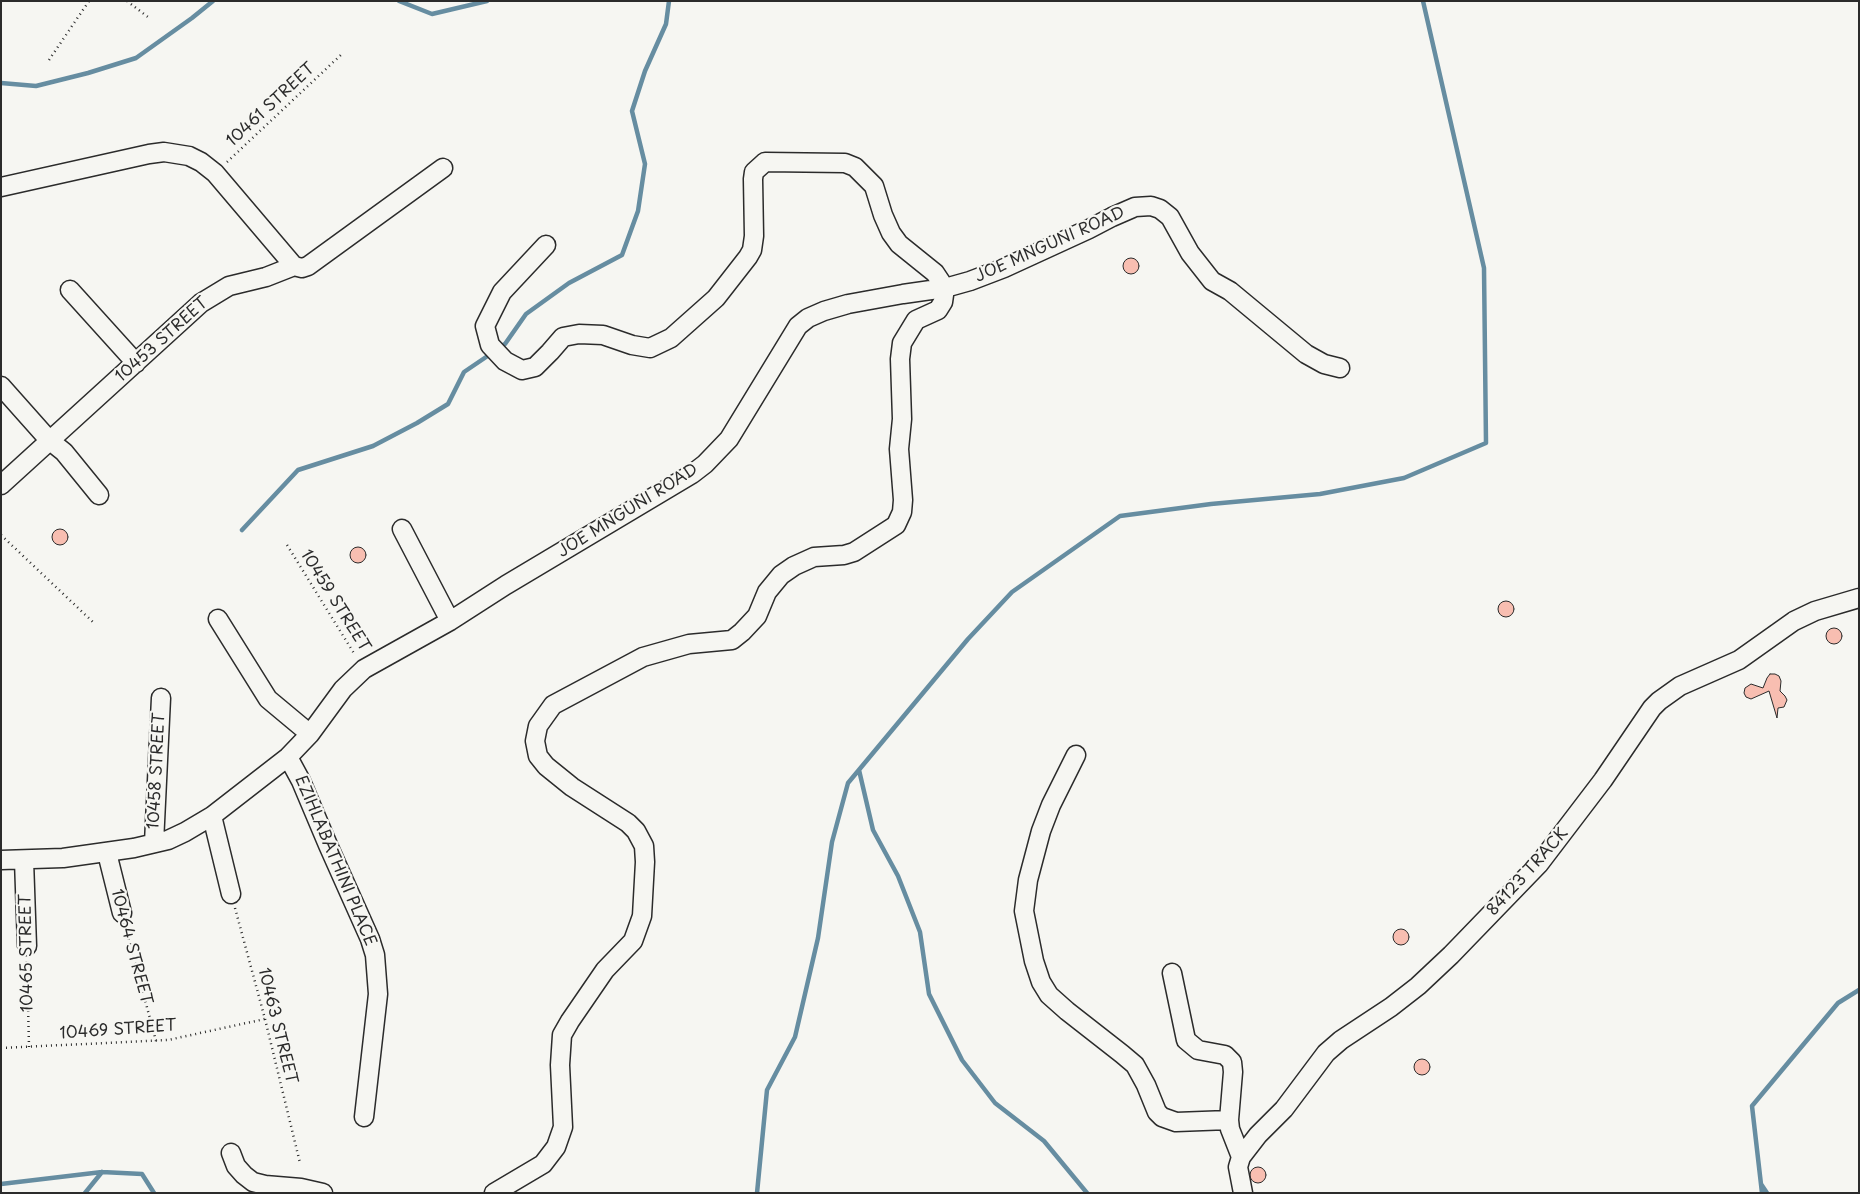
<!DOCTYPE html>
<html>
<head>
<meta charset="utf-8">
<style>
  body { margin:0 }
  #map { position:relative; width:1860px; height:1194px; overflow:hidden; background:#f6f6f2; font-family:"Playpen Sans",sans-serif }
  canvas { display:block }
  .frame { position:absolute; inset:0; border:2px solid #2b2b2b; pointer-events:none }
</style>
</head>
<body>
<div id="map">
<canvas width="1860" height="1194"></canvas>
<div class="frame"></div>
</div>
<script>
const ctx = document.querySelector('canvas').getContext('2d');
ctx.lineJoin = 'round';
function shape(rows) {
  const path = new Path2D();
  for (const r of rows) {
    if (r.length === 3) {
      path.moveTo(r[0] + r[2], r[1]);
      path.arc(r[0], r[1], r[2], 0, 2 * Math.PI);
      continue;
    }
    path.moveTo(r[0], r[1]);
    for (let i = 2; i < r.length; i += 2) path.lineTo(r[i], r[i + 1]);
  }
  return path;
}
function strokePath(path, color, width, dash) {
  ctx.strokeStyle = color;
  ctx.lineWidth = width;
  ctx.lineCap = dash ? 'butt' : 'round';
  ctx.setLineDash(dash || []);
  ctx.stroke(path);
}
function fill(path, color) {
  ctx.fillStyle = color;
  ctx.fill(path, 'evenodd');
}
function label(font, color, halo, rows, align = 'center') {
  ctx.font = font + ' "Playpen Sans",sans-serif';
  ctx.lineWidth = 4.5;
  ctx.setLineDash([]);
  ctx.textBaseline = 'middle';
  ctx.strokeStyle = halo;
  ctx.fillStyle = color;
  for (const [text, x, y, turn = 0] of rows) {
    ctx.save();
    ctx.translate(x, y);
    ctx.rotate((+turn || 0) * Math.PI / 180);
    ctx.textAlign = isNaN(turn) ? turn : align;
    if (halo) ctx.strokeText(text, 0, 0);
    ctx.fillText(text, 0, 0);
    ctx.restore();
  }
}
strokePath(shape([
  [399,1,432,14,487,1],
  [1,83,36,86,88,73,136,58,192,18,213,1],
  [498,348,505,344,526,314,569,283,622,255,638,211,645,164,632,111,645,71,666,24,669,1],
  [242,530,298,470,373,446,417,423,448,404,464,372,492,353],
  [859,770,873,830,898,876,920,932,929,994,962,1060,995,1103,1044,1141,1087,1193],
  [1,1184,102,1172,142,1174,154,1193],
  [1761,1184,1767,1193],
  [85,1193,102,1172],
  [757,1193,767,1090,795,1037,818,938,832,842,848,783,968,639,1012,592,1120,516,1211,504,1320,494,1404,478,1486,443,1484,268,1423,1],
  [1762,1193,1752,1106,1838,1003,1859,990]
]), '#668da1', 4.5);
const building = shape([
  [1131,266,8],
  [60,537,8],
  [358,555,8],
  [1506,609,8],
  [1834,636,8],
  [1770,674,1775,674,1779,676,1781,681,1780,691,1785,696,1787,700,1784,707,1778,708,1777,718,1769,691,1751,699,1746,697,1744,693,1745,688,1751,684,1763,688,1767,678,1770,674],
  [1401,937,8],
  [1422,1067,8],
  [1258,1175,8]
]);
fill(building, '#f8beb1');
strokePath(building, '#2b2b2b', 1);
const street = shape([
  [1,187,149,154,164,152,189,156,201,162,215,173,294,266],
  [70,290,136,363],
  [1,386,49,440,64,452,99,495],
  [1,485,201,303,229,286,266,277,294,266,302,268,308,266,443,168],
  [402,529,450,621],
  [218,619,268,699,310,734],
  [1076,755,1051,805,1041,831,1028,880,1024,911,1034,961,1041,982,1049,995,1067,1011,1122,1054,1135,1065,1146,1085,1157,1112,1162,1117,1176,1122,1229,1120],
  [288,757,301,781,328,845,370,939,375,955,378,994,364,1117],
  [212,816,231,894],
  [154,843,161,698],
  [107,853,122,913],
  [1,860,63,858,134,848,168,840,185,832,212,816,288,757,310,734,343,689,364,669,450,621,506,585,692,474,705,464,729,439,798,326,808,318,824,311,848,304,903,294,945,288,970,281,1004,268,1089,229,1112,217,1135,207,1151,206,1160,209,1170,217,1190,253,1212,281,1230,291,1306,354,1324,364,1340,368],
  [24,860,27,946],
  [1172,973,1186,1040,1198,1050,1225,1055,1232,1062,1233,1072,1229,1120,1230,1129,1241,1157],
  [231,1153,236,1166,244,1175,253,1182,265,1185,301,1188,323,1193],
  [494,1193,543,1164,556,1147,563,1127,560,1065,562,1035,570,1021,605,970,633,941,642,916,645,862,644,846,636,831,628,823,572,787,546,766,538,756,535,741,538,726,553,705,643,657,689,644,732,640,742,632,757,616,767,592,781,575,794,566,814,557,844,555,854,552,896,525,902,512,903,500,899,449,902,419,900,359,902,343,916,320,938,310,943,302,945,288,935,273,899,244,891,233,883,215,874,186,855,167,845,163,765,162,754,172,753,179,754,236,752,250,748,257,716,298,671,338,650,348,632,345,603,335,579,334,563,337,550,352,535,367,522,370,505,361,490,345,485,326,502,292,546,245],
  [1243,1193,1238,1167,1241,1157,1258,1135,1284,1109,1326,1053,1341,1040,1391,1007,1418,986,1451,955,1539,864,1603,780,1652,708,1659,701,1680,686,1739,660,1794,621,1815,611,1859,598]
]);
strokePath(street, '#2b2b2b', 21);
strokePath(shape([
  [127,1,148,17],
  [49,60,89,1],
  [227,162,343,53],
  [1,535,94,623],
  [287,545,355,655],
  [235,908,265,1019,300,1163],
  [126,929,156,1041],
  [27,961,29,1047],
  [1,1048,168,1040,265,1019]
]), '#2b2b2b', 2.5, [1, 4]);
strokePath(street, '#f6f6f2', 18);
label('16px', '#2b2b2b', '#f6f6f2', [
  ["10461 STREET",271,105,-43],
  ["JOE MNGUNI ROAD",1050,245,-24],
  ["10453 STREET",162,340,-42],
  ["JOE MNGUNI ROAD",628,511,-32],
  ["10459 STREET",335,601,58],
  ["10458 STREET",157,771,-87],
  ["EZIHLABATHINI PLACE",335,861,67],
  ["84123 TRACK",1528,872,-48],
  ["10464 STREET",131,947,75],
  ["10465 STREET",27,953,-91],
  ["10463 STREET",277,1026,76],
  ["10469 STREET",118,1030,-4]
]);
</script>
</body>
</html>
